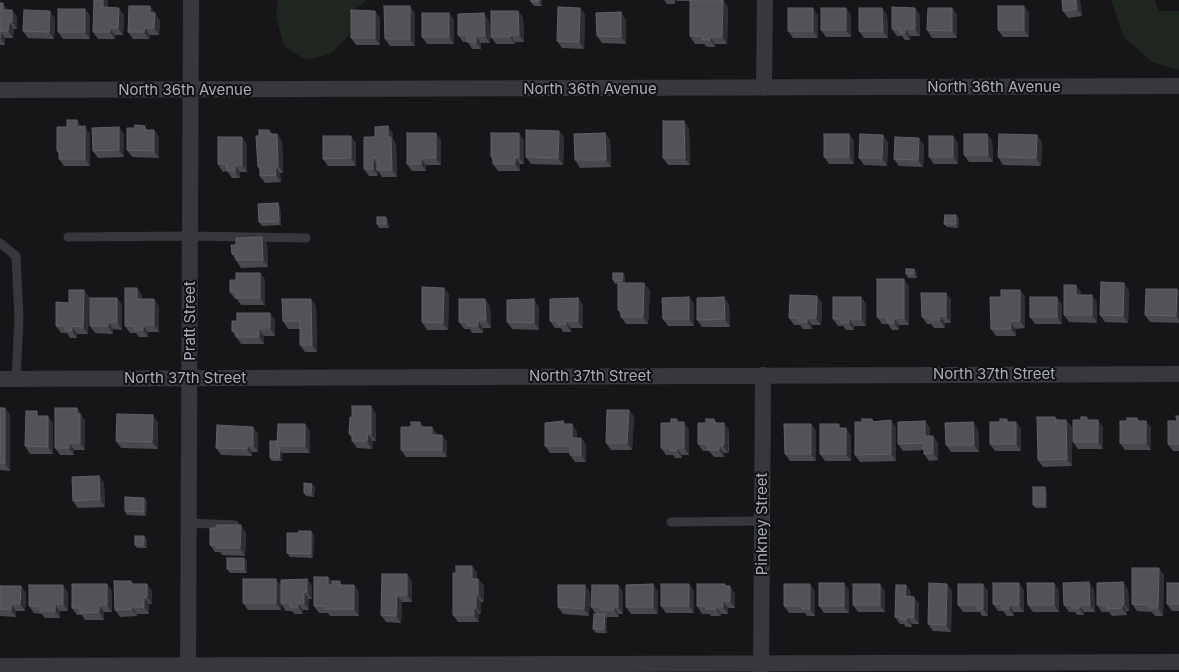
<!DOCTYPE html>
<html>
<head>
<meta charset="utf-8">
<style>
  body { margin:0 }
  canvas { display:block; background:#161618 }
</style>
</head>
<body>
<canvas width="1179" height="672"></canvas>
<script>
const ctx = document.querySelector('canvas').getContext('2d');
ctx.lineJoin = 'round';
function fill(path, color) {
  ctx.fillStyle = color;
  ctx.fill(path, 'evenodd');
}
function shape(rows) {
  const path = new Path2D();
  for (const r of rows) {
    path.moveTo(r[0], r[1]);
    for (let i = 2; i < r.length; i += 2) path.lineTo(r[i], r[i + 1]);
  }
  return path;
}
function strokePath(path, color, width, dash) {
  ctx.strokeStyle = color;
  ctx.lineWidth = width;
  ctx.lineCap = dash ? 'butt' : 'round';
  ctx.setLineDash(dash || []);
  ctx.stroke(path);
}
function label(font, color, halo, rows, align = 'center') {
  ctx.font = font + ' Inter,sans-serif';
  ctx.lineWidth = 4;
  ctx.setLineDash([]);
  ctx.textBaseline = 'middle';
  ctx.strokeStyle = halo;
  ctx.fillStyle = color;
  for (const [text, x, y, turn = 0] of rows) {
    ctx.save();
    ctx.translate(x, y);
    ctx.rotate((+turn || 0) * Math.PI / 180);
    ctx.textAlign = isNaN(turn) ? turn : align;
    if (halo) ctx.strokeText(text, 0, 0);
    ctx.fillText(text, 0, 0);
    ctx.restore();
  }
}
fill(shape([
  [278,0,367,0,352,12,349,36,330,54,306,60,284,46,276,16],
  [1111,0,1155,0,1158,11,1179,11,1179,70,1152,62,1124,37]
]), '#1e261f');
strokePath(shape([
  [68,237,190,236,306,238],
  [0,243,16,256,19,319,16,379],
  [671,522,762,521],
  [189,523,235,525]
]), '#37383d', 9);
strokePath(shape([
  [764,88,765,0],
  [0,90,1179,86],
  [0,379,1179,374],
  [0,666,1179,662],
  [188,672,191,0],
  [761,672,763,375]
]), '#37383d', 16);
fill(shape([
  [542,0,542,6,534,6,531,2],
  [664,0,675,0,675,4,667,4],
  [676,0,723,0,728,8,727,44,715,44,715,47,707,47,704,44,695,44,690,36,690,1,677,1],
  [1080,0,1082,16,1068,18,1063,11],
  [108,1,108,8,124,15,123,35,115,35,115,39,98,39,93,32],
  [0,3,8,10,12,10,17,17,17,29,14,29,13,38,5,38,5,45,0,45],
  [150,6,160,21,159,35,150,35,149,39,133,39,128,32],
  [580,8,585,15,584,49,562,48,557,41],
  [882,8,887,15,888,38,864,38,859,31],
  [952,8,957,15,957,38,932,38,927,30],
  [85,9,90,16,90,39,63,39,58,32],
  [518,11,523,18,524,42,515,42,515,44,496,44,491,37],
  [415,13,415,46,390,46,385,39],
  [449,13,454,20,454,44,427,44,422,37],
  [484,13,489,21,490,43,481,43,481,49,472,49,468,42,463,42,458,35],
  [1029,13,1029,37,1003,37,998,30],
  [851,15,851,37,826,37,821,30],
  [920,15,920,36,910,36,910,40,905,40,902,36,897,36,892,29],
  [818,16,818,38,793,38,788,31],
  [55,18,54,39,28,38,23,31],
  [380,18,380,45,356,45,351,38],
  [626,20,626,44,602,43,597,36],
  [684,121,689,129,690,165,668,165,663,158],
  [145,126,147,130,159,137,159,158,132,157,127,150,135,128],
  [82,127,90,134,90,166,64,166,59,159,59,154,57,151],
  [269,130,272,134,282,141,283,173,280,173,281,182,265,183,260,176,260,170,258,167,259,136],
  [559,131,564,138,563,165,531,164,526,157],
  [605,133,610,140,611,167,580,168,575,160],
  [124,134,124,157,98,158,93,151],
  [393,134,393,139,396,144,397,177,382,177,378,171,378,176,369,176,364,169,375,137],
  [849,134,854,141,854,164,829,164,824,157],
  [987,134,992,141,993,162,969,162,964,155],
  [953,136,958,143,958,164,934,164,929,157],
  [441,140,441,165,426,165,426,171,412,171,407,164],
  [524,140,524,164,520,164,520,171,498,171,493,164,493,161,491,157],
  [888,142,887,166,864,165,859,158],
  [1042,142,1041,166,1003,165,998,157],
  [356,143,356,166,328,166,323,159],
  [247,144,247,172,240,172,240,178,232,178,227,171,223,172,218,164],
  [924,145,923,167,899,166,894,159],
  [278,203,280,207,281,225,262,226,259,222],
  [956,215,959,219,958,228,947,227,944,224],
  [386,217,388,221,389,228,379,228,377,224],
  [262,237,267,244,268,267,241,268,232,254,236,245],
  [917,272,917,278,908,278,906,274],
  [260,273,265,280,265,305,241,305,237,299,235,299,230,292,236,280],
  [623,273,625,277,625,283,644,283,650,291,648,324,626,324,621,317,621,315,618,310,618,284,615,284,613,280],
  [904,279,909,287,909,325,899,325,899,330,892,330,888,324,882,324,877,317],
  [444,288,449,295,448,330,427,330,422,322],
  [1177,289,1179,292,1179,323,1150,322,1145,315],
  [1020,290,1025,297,1025,328,1015,329,1016,336,996,336,991,329,1001,297],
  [1129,290,1128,323,1105,322,1100,315],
  [1081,292,1081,295,1097,302,1097,323,1069,322,1064,315],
  [946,293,951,300,951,323,945,323,945,328,934,328,931,324,927,324,922,317],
  [142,295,142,299,154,299,159,307,159,332,148,332,148,337,139,337,136,333,130,333,125,326],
  [817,296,822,303,821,325,812,325,812,329,803,329,800,325,794,325,789,318],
  [89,297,88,334,77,334,77,338,70,338,67,333,61,333,56,326,69,303],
  [689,297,694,304,694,326,668,326,663,319],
  [861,297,866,304,866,326,854,326,854,330,846,330,843,326,838,326,833,319],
  [117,298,122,305,122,330,113,329,113,334,95,333,90,326],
  [578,298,583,305,583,328,571,328,571,332,563,332,561,328,555,328,550,321],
  [729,304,730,327,702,327,697,320],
  [1062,304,1062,324,1035,324,1030,317],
  [316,306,317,352,305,352,300,345,300,329,288,329,283,321],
  [490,306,491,328,483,328,483,333,472,333,470,329,464,329,459,322],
  [539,307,539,330,512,329,507,322],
  [275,320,275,336,264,336,264,344,241,344,232,331],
  [371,406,376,414,376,441,373,441,372,449,357,448,352,441,352,438,349,434,352,417],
  [0,408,5,408,10,415,10,471,0,470],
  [77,408,82,416,82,417,85,421,85,450,74,450,74,455,60,455,55,448],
  [629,410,634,417,632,450,611,450,606,443],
  [40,416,53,423,53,454,30,454,25,446],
  [1179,416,1179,451,1173,451,1168,444],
  [1055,417,1058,420,1066,420,1072,427,1072,466,1043,467,1038,460],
  [1137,418,1139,421,1146,421,1151,428,1151,450,1125,450,1120,443,1127,421],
  [714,419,717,423,729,430,729,451,728,453,724,453,724,457,714,457,709,451,703,451,698,444,706,423],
  [872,419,874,422,896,427,896,461,860,462,855,455,862,422],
  [1081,420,1089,420,1103,427,1103,449,1078,449,1073,442],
  [563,421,565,424,572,424,577,432,577,438,581,438,586,445,586,462,575,462,570,455,570,453,550,453,545,446],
  [925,421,930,428,930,436,938,443,938,460,929,461,924,454,924,450,903,451,898,444],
  [158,422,158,449,121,448,116,441],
  [680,422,689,430,689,455,682,455,682,458,675,458,673,455,666,455,661,448,671,423],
  [973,422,978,430,979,452,951,452,946,445],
  [1009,422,1021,429,1021,451,995,451,990,444],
  [811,424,816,431,816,461,790,461,785,454],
  [253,427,258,434,258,452,252,452,252,456,221,455,216,448],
  [424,427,432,427,437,435,447,442,447,457,406,457,401,450],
  [842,428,851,435,851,461,825,461,820,454],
  [310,431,310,453,282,453,282,461,272,461,270,458,277,441],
  [99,476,104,483,105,507,78,508,73,501],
  [315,487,314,497,306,496,304,493],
  [1047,491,1047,508,1036,508,1033,505],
  [144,498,147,501,146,516,127,515,125,511],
  [217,528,246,533,245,556,222,555,220,552,215,552,210,545],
  [314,535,313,558,290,557,287,553],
  [144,536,147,540,147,548,137,548,135,545],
  [244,558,247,561,247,573,230,573,227,569],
  [472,566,477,573,477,579,478,579,484,586,484,602,481,602,481,614,479,614,479,622,458,622,453,615,456,573],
  [407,574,412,582,412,602,402,602,401,623,386,622,381,615],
  [1164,575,1163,616,1155,616,1152,612,1137,611,1132,604],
  [328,577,332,582,343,585,354,585,359,592,359,616,330,616,328,613,319,613,314,606],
  [307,579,312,586,312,599,309,599,309,610,303,610,303,614,295,614,292,611,286,611,281,604,281,610,248,610,243,603,281,586],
  [131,581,133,584,152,591,152,604,149,604,149,614,137,614,137,616,120,617,115,610],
  [1123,582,1128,590,1129,611,1127,611,1127,615,1112,616,1109,612,1102,612,1097,605],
  [1179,583,1179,611,1172,611,1167,604],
  [653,584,658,592,658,614,631,614,626,607],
  [618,585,623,592,623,614,619,614,619,617,606,617,607,618,607,633,596,633,593,629,596,614,591,607],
  [906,585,911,593,910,597,914,597,919,604,919,624,912,624,912,627,906,627,904,624,900,624,895,617],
  [0,586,21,586,26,593,25,611,16,611,16,617,0,616],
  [727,586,735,594,735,608,728,608,728,614,721,614,721,616,711,616,709,614,702,614,697,606],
  [849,590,849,613,824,613,819,606],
  [1024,590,1024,612,1014,612,1014,616,1007,616,1003,611,998,611,993,604],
  [1059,590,1059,612,1033,612,1028,605],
  [1094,590,1095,612,1084,612,1084,615,1077,615,1075,612,1069,612,1064,605],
  [112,591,112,612,104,612,104,620,85,620,82,615,77,615,72,608],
  [694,591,694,613,666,613,661,606],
  [815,591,815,616,807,616,805,613,789,613,784,606],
  [885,591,885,612,858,612,853,605],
  [952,591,951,632,933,631,928,624],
  [988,591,988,616,982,616,980,612,963,612,958,605],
  [68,592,68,611,60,611,60,618,45,618,42,614,34,613,29,606],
  [590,592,589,616,563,614,558,607]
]), '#47494d');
fill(shape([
  [103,0,108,0,108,15,103,7],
  [539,0,542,0,542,6,539,2],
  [723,0,728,8,727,44,722,37],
  [1076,0,1080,0,1082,16,1077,9],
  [3,3,8,10,3,10],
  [150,6,160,21,159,35,154,28,150,13],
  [410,6,415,13,415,46,410,39],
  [1024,6,1029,13,1029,37,1024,30],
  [119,8,124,15,123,35,118,28],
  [580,8,585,15,584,49,579,42],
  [813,8,818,16,818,38,813,31],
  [846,8,851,15,851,37,846,30],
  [882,8,887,15,888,38,883,31],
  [915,8,920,15,920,36,915,29],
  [952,8,957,15,957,38,952,31],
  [85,9,90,16,90,39,85,32],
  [12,10,17,17,17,29,12,22],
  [50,11,55,18,54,39,49,32],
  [375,11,380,18,380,45,375,38],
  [518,11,523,18,524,42,519,35],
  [621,12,626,20,626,44,621,37],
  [449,13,454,20,454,44,449,37],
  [484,13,489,21,490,43,485,36],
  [9,22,14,29,13,38,8,31],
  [110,28,115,35,115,39,110,32],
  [145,28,150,35,149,39,144,32],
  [905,29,910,36,910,40,905,33],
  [0,31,5,38,5,45,0,38],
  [510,35,515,42,515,44,510,37],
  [476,36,481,43,481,49,476,42],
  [710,37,715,44,715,47,710,40],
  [77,120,82,127,77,127],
  [684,121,689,129,690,165,685,158],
  [85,126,90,134,90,166,85,159],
  [388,126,393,134,393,139,396,144,397,177,392,170,388,137],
  [119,127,124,134,124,157,119,150],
  [154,130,159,137,159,158,154,151],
  [559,131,564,138,563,165,558,158],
  [436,133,441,140,441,165,436,158],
  [519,133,524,140,524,164,519,157],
  [605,133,610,140,611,167,606,160],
  [277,134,282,141,283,173,278,166],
  [849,134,854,141,854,164,849,157],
  [987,134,992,141,993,162,988,155],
  [883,135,888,142,887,166,882,158],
  [1037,135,1042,142,1041,166,1036,158],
  [351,136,356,143,356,166,351,158],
  [953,136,958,143,958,164,953,157],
  [242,137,247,144,247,172,242,165],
  [919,138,924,145,923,167,918,160],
  [515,157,520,164,520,171,515,164],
  [373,158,378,165,378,176,373,169],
  [421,158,426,165,426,171,421,164],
  [235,165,240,172,240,178,235,171],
  [275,166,280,173,281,182,276,175],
  [278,203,280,207,281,225,279,221],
  [956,215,959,219,958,228,956,224],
  [386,217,388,221,389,228,386,224],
  [262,237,267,244,268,267,263,260],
  [914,269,917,272,917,278,914,274],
  [260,273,265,280,265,305,260,298],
  [623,273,625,277,625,284,622,281],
  [904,279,909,287,909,325,904,318],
  [644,283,650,291,648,324,643,317],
  [1124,283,1129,290,1128,323,1123,316],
  [1076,285,1081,292,1081,302,1076,295],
  [137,288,142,295,142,306,137,299],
  [444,288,449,295,448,330,443,323],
  [1177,289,1179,292,1179,320,1176,316],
  [84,290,89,297,88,334,83,327],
  [1020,290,1025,297,1025,328,1020,321],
  [946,293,951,300,951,323,946,316],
  [1092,295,1097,302,1097,323,1092,315],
  [817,296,822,303,821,325,816,318],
  [689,297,694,304,694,326,689,319],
  [724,297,729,304,730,327,725,319],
  [861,297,866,304,866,326,861,319],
  [1057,297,1062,304,1062,324,1057,317],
  [117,298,122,305,122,330,117,322],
  [578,298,583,305,583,328,578,321],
  [154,299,159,307,159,332,154,325],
  [311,299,316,306,317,352,312,345],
  [485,299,490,306,491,328,486,320],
  [534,299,539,307,539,330,534,323],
  [270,313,275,320,275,336,270,328],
  [940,316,945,323,945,328,940,320],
  [807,318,812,325,812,329,807,322],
  [894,318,899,325,899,330,894,323],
  [849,319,854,326,854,330,849,323],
  [478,320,483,328,483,333,478,326],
  [566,321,571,328,571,332,566,324],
  [1010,321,1015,329,1016,336,1011,329],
  [108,322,113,329,113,334,108,326],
  [143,325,148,332,148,337,143,330],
  [72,326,77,334,77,338,72,331],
  [259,328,264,336,264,344,259,337],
  [371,406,376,414,376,441,371,434],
  [5,408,10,415,10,471,5,464],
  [77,408,82,416,82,417,85,421,85,450,80,443,77,414],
  [629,410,634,417,632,450,627,443],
  [153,415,158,422,158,449,152,442],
  [48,416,53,423,53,454,48,447],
  [891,420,896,427,896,461,891,454],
  [1066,420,1072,427,1072,466,1067,459],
  [1098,420,1103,427,1103,449,1098,442],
  [925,421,930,428,930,443,925,436],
  [1146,421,1151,428,1151,450,1146,443],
  [420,422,425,429,420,427],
  [684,422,689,430,689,455,684,448],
  [973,422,978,430,979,452,974,445],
  [1016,422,1021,429,1021,451,1016,444],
  [724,423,729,430,728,453,723,446],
  [305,424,310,431,310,453,305,446],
  [572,424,577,432,577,445,572,438],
  [811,424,816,431,816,461,811,454],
  [253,427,258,434,258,452,253,445],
  [432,427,437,434,437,443,432,435],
  [846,428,851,435,851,461,846,454],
  [368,434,373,441,372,449,367,441],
  [442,435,447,442,447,457,442,450],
  [933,436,938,443,938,460,933,453],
  [581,438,586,445,586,462,581,455],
  [69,443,74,450,74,455,69,448],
  [247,445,252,452,252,456,247,449],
  [719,446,724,453,724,457,719,450],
  [677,448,682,455,682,458,677,451],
  [280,449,282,453,282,461,279,458],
  [99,476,104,483,105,507,100,499],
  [312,484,315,487,314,497,311,493],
  [1045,487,1047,491,1047,508,1045,505],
  [144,498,147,501,146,516,144,512],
  [241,525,246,533,245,556,240,548],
  [311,531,314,535,313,558,311,554],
  [144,536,147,540,147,548,144,545],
  [244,558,247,561,247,573,244,569],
  [472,566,477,573,477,586,472,579],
  [1159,568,1164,575,1163,616,1158,608],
  [407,574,412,582,412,602,407,595],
  [328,577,333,584,333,592,328,585],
  [276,579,281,586,281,610,276,603],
  [307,579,312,586,312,599,307,592],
  [478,579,484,586,484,602,478,595],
  [1089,582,1094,590,1095,612,1090,605],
  [1123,582,1128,590,1129,611,1124,604],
  [844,583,849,590,849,613,844,606],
  [1019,583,1024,590,1024,612,1019,605],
  [1054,583,1059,590,1059,612,1054,605],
  [107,584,112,591,112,612,107,605],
  [147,584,152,591,152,604,147,597],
  [653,584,658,592,658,614,653,607],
  [689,584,694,591,694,613,689,606],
  [725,584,730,591,730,586,735,594,735,608,730,601,725,586],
  [810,584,815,591,815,616,810,609],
  [880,584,885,591,885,612,880,605],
  [947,584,952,591,951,632,946,625],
  [983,584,988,591,988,616,983,609],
  [63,585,68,592,68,611,63,604],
  [354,585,359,592,359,616,354,609],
  [585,585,590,592,589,616,584,609],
  [618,585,623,592,623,614,618,607],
  [906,585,911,593,910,604,905,596],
  [21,586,26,593,25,611,20,604],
  [304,592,309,599,309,610,304,603],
  [397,595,402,602,401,623,396,616],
  [476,595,481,602,481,614,476,607],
  [144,597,149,604,149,614,144,607],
  [914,597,919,604,919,624,914,617],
  [723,601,728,608,728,614,723,607],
  [298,603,303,610,303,614,298,607],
  [11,604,16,611,16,617,11,610],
  [55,604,60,611,60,618,55,611],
  [1122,604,1127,611,1127,615,1122,608],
  [99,605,104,612,104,620,99,612],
  [1009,605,1014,612,1014,616,1009,609],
  [1079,605,1084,612,1084,615,1079,608],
  [132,607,137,614,137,616,132,609],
  [474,607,479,614,479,622,474,615],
  [614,607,619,614,619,617,614,610],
  [716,607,721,614,721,616,716,609],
  [605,614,607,618,607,633,604,629],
  [907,617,912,624,912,627,907,620]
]), '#2f3033');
const building = shape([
  [94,0,103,0,103,7,119,8,118,28,110,28,110,32,93,32,94,0],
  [531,0,539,0,539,2,531,2,531,0],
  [690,0,723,0,722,37,710,37,710,40,702,40,702,36,690,36,690,0],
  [1062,0,1076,0,1077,9,1063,11,1062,0],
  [0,3,3,3,3,10,12,10,12,22,9,22,8,31,0,31,0,38,0,3],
  [129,6,150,6,150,13,155,13,154,28,145,28,144,32,128,32,129,6],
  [384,6,410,6,410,39,385,39,384,6],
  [998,6,1024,6,1024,30,998,30,998,6],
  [558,7,580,8,579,42,557,41,558,7],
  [892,7,915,8,915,29,905,29,905,33,900,33,900,29,892,29,892,7],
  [788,8,813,8,813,31,788,31,788,8],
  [821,8,846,8,846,30,821,30,821,8],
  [859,8,882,8,883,31,859,31,859,8],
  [928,8,952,8,952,31,927,30,928,8],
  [58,9,85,9,85,32,58,32,58,9],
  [24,10,50,11,49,32,23,31,24,10],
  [351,10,375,11,375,38,351,38,351,10],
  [491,11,518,11,519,35,510,35,510,37,491,37,491,11],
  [621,12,621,37,597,36,596,13,621,12],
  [422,13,449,13,449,37,422,37,422,13],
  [484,13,485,36,476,36,476,42,467,42,467,35,458,35,458,14,484,13],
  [67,120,77,120,77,127,85,126,85,159,59,159,59,151,57,151,57,127,67,127,67,120],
  [663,121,684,121,685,158,663,158,663,121],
  [135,125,145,126,144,130,154,130,154,151,127,150,127,128,135,128,135,125],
  [388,126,388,137,391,137,392,170,377,170,377,157,373,158,373,169,364,169,364,137,375,137,375,127,388,126],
  [119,127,119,150,93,151,92,128,119,127],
  [259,130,269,130,270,134,277,134,278,166,275,166,276,175,260,176,260,166,258,167,256,136,259,136,259,130],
  [526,130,559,131,558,158,526,157,526,130],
  [407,133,436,133,436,158,421,158,421,164,407,164,407,133],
  [491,133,519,133,519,157,515,157,515,164,493,164,493,157,491,157,491,133],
  [605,133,606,160,575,160,574,134,605,133],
  [824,134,849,134,849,157,824,157,824,134],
  [860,134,883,135,882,158,859,158,860,134],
  [964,134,987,134,988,155,964,155,964,134],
  [999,134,1037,135,1036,158,998,157,999,134],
  [323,136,351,136,351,158,323,159,323,136],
  [929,136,953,136,953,157,929,157,929,136],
  [218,137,242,137,242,165,235,165,235,171,227,171,226,164,218,164,218,137],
  [895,137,919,138,918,160,894,159,895,137],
  [278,203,279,221,259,222,258,204,278,203],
  [945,215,956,215,956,224,944,224,945,215],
  [377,217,386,217,386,224,377,224,377,217],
  [262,237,263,260,236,260,236,254,232,254,231,245,236,245,236,238,262,237],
  [906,269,914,269,914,274,906,274,906,269],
  [236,273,260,273,260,298,236,298,236,292,230,292,230,280,236,280,236,273],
  [613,273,623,273,622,281,613,280,613,273],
  [877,279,904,279,904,318,894,318,894,323,887,323,887,317,877,317,877,279],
  [1101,282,1124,283,1123,316,1100,315,1101,282],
  [618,283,644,283,643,317,621,317,621,310,618,310,618,283],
  [1064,285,1076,285,1076,295,1092,295,1092,315,1064,315,1064,285],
  [422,287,444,288,443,323,422,322,422,287],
  [125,288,137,288,137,299,154,299,154,325,143,325,143,330,134,330,135,326,125,326,125,288],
  [1146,289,1177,289,1176,316,1145,315,1146,289],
  [69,290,84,290,83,327,72,326,72,331,65,330,65,326,56,326,56,302,69,303,69,290],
  [1001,290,1020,290,1020,321,1010,321,1011,329,991,329,990,297,1001,297,1001,290],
  [921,293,946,293,946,316,940,316,940,320,929,320,929,317,922,317,921,293],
  [790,295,817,296,816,318,807,318,807,322,798,322,798,318,789,318,790,295],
  [689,297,689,319,663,319,662,298,689,297],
  [724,297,725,319,697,320,697,298,724,297],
  [833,297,861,297,861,319,849,319,849,323,841,323,841,319,833,319,833,297],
  [1030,297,1057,297,1057,317,1030,317,1030,297],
  [90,298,117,298,117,322,108,322,108,326,90,326,90,298],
  [578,298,578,321,566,321,566,324,558,325,558,321,550,321,550,299,578,298],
  [282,299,311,299,312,345,300,345,300,321,283,321,282,299],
  [459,299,485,299,486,320,478,320,478,326,467,326,467,322,459,322,459,299],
  [534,299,534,323,507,322,507,300,534,299],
  [237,313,270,313,270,328,259,328,259,337,236,337,236,331,232,331,232,321,237,321,237,313],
  [352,406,371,406,371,434,368,434,367,441,352,441,352,434,349,434,350,417,352,417,352,406],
  [0,408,5,408,5,464,0,463,0,408],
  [55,408,77,408,77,414,80,414,80,443,69,443,69,448,55,448,55,408],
  [607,410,629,410,627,443,606,443,607,410],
  [26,411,37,411,37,416,48,416,48,447,25,446,26,411],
  [117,414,153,415,152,442,116,441,117,414],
  [1176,416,1179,416,1179,444,1168,444,1168,421,1177,421,1176,416],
  [1037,417,1055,417,1055,420,1066,420,1067,459,1038,460,1037,417],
  [1081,417,1087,417,1087,420,1098,420,1098,442,1073,442,1073,420,1081,420,1081,417],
  [1127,418,1137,418,1137,421,1146,421,1146,443,1120,443,1120,421,1127,421,1127,418],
  [671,419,677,419,677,422,684,422,684,448,677,448,677,451,670,451,670,448,661,448,661,423,671,423,671,419],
  [706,419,714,419,714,423,724,423,724,444,723,446,719,446,719,450,708,450,708,444,698,444,698,423,706,423,706,419],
  [862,419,872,419,872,422,891,420,891,454,855,455,855,422,862,422,862,419],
  [1000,419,1007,419,1007,422,1016,422,1016,444,990,444,990,422,1000,422,1000,419],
  [563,421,563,424,572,424,572,438,581,438,581,455,570,455,570,446,545,446,545,423,563,421],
  [925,421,925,436,933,436,933,453,924,454,924,443,898,444,898,422,925,421],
  [411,422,420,422,420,427,432,427,432,435,442,435,442,450,401,450,401,427,411,427,411,422],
  [973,422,974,445,946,445,945,423,973,422],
  [278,424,305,424,305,446,277,446,278,424],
  [784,424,811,424,811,454,785,454,784,424],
  [820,424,839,424,839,428,846,428,846,454,820,454,820,424],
  [217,425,253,427,253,445,247,445,247,449,216,448,217,425],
  [270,441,277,441,277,446,280,449,279,458,270,458,270,441],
  [99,476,100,499,73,501,72,477,99,476],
  [304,483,312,484,311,493,304,493,304,483],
  [1033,487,1045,487,1045,505,1033,505,1033,487],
  [125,497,144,498,144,512,125,511,125,497],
  [217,525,241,525,240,548,217,548,217,545,210,545,210,528,217,528,217,525],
  [299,531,311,531,311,554,287,553,287,533,299,533,299,531],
  [135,536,144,536,144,545,135,545,135,536],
  [227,558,244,558,244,569,227,569,227,558],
  [456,566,472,566,472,579,478,579,478,595,476,595,476,607,474,607,474,615,453,615,453,573,456,573,456,566],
  [1132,568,1159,568,1158,608,1150,608,1150,605,1132,604,1132,568],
  [382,574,407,574,407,595,397,595,396,616,381,615,382,574],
  [314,577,328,577,328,585,332,585,332,581,340,581,340,585,354,585,354,609,325,609,325,606,314,606,314,577],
  [243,579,276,579,276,603,243,603,243,579],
  [307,579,307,592,304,592,304,603,298,603,298,607,290,607,290,603,281,603,281,580,307,579],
  [114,581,131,581,131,584,147,584,147,597,144,597,144,607,132,607,132,609,115,610,114,581],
  [1089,582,1090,605,1079,605,1079,608,1072,608,1072,605,1064,605,1063,583,1089,582],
  [1123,582,1124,604,1122,604,1122,608,1107,609,1107,605,1097,605,1097,583,1123,582],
  [819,583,844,583,844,606,819,606,819,583],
  [929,583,947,584,946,625,928,624,929,583],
  [993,583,1019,583,1019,605,1009,605,1009,609,1002,609,1002,604,993,604,993,583],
  [1027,583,1054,583,1054,605,1028,605,1027,583],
  [1167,583,1179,583,1179,604,1167,604,1167,583],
  [72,584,107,584,107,605,99,605,99,612,80,613,80,608,72,608,72,584],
  [653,584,653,607,626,607,626,585,653,584],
  [661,584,689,584,689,606,661,606,661,584],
  [697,584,725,584,725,586,730,586,730,601,723,601,723,607,716,607,716,609,706,609,706,606,697,606,697,584],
  [784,584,810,584,810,609,802,609,802,606,784,606,784,584],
  [853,584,880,584,880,605,853,605,853,584],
  [958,584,983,584,983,609,977,609,977,605,958,605,958,584],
  [29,585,63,585,63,604,55,604,55,611,40,611,40,606,29,606,29,585],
  [558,585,585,585,584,609,558,607,558,585],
  [592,585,618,585,618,607,614,607,614,610,600,610,600,607,591,607,592,585],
  [896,585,906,585,905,596,914,597,914,617,907,617,907,620,900,619,900,617,895,617,896,585],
  [0,586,21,586,20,604,11,604,11,610,0,609,0,586],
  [594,614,605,614,604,629,593,629,594,614]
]);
fill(building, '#525359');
strokePath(building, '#5f6168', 1);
label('15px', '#a8adb8', '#111113', [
  ["North 36th Avenue",994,87],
  ["North 36th Avenue",590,89],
  ["North 36th Avenue",185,90],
  ["Pratt Street",190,321,-90],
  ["North 37th Street",994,374],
  ["North 37th Street",590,376],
  ["North 37th Street",185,378],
  ["Pinkney Street",762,524,-90]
]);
</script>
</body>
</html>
